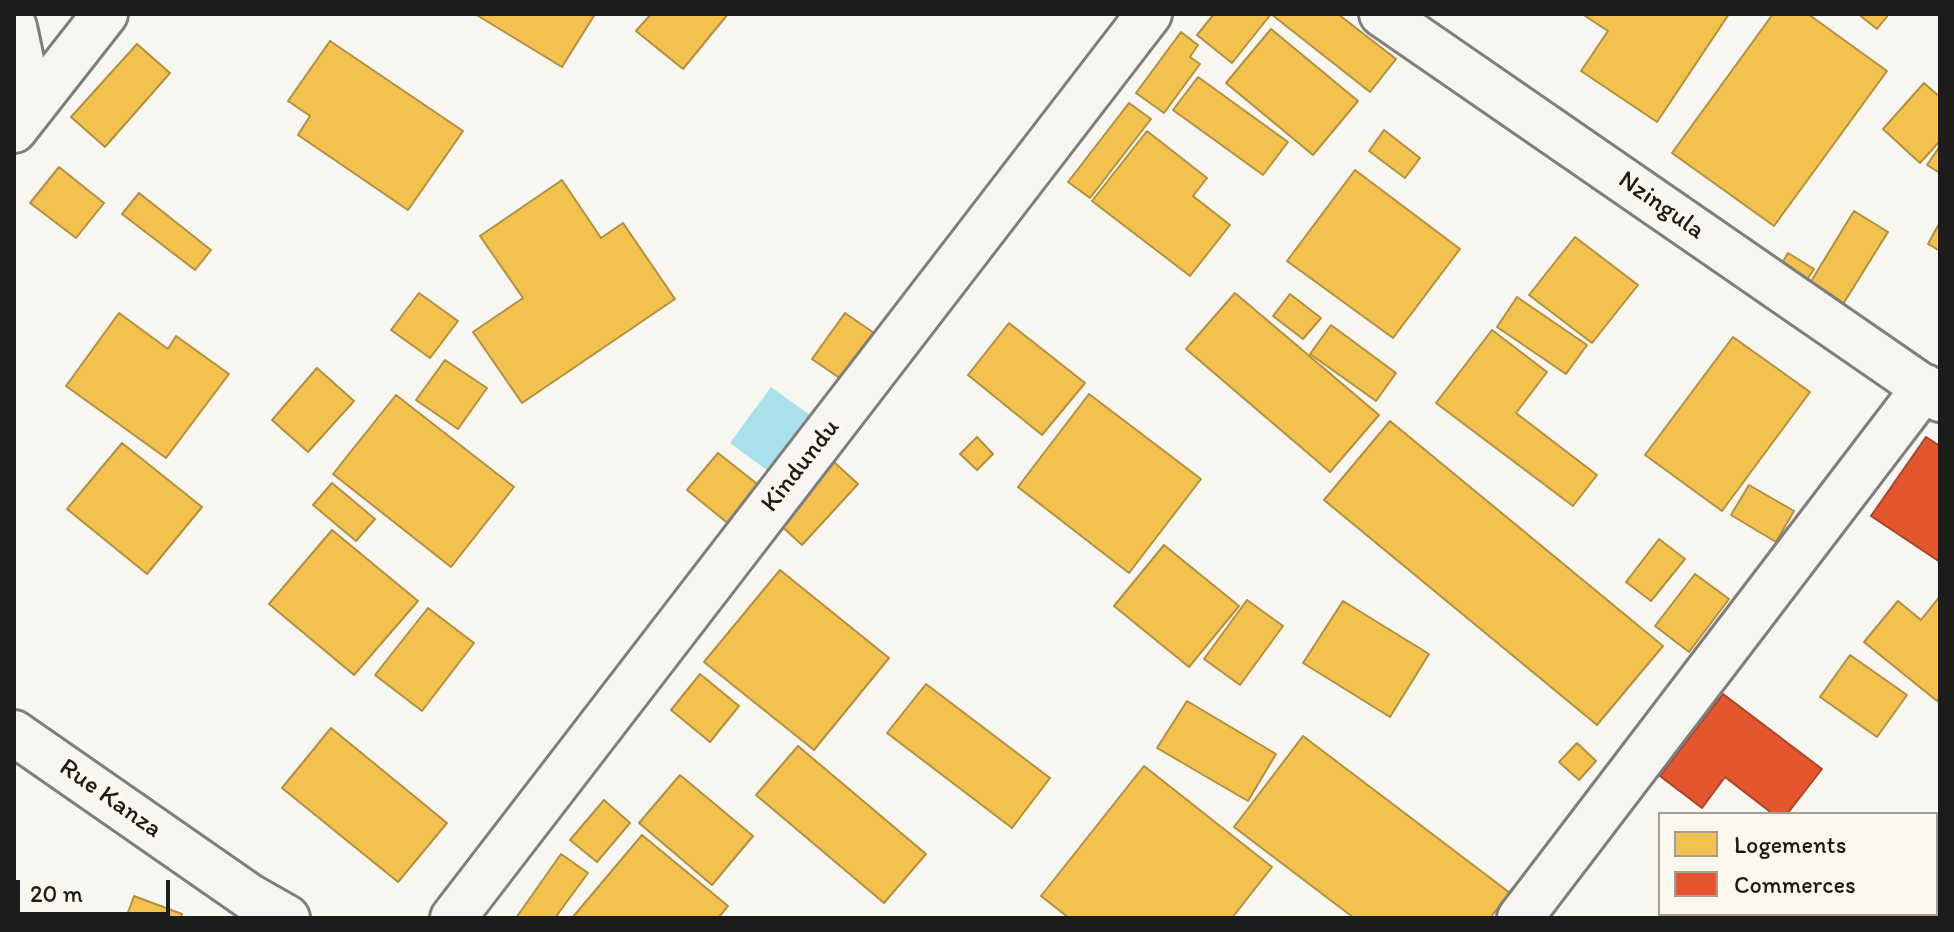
<!DOCTYPE html>
<html>
<head>
<meta charset="utf-8">
<style>
  body { margin:0 }
  #map { position:relative; width:1954px; height:932px; overflow:hidden; background:#f8f6f0; font-family:Itim,sans-serif }
  canvas { display:block }
  .frame { position:absolute; inset:0; border:16px solid #1c1c1c; pointer-events:none }
  .legend { position:absolute; left:1658px; top:812px; width:280px; height:104px; box-sizing:border-box; background:#fbf7ec; border:2px solid #a29f99; margin:0; padding:10px 14px; list-style:none; font-size:24px; color:#1c1c1c }
  .legend li { display:flex; align-items:center; gap:16px; height:40px }
  .legend b { width:40px; border:2px solid #a29f99 }
  .scale { position:absolute; left:16px; top:880px; width:154px; height:36px; box-sizing:border-box; border:4px solid #1c1c1c; border-top:0; padding-left:10px; font-size:24px; line-height:28px; white-space:nowrap; color:#1c1c1c; -webkit-text-stroke:6px #fbf7ec; paint-order:stroke }
</style>
</head>
<body>
<div id="map">
<canvas width="1954" height="932"></canvas>
<div class="frame"></div>
<ul class="legend">
<li><b style="height:22px;background:#f2c14e"></b>Logements</li>
<li><b style="height:22px;background:#e4572e"></b>Commerces</li>
</ul>
<div class="scale">20 m</div>
</div>
<script>
const ctx = document.querySelector('canvas').getContext('2d');
ctx.lineJoin = 'round';
function fill(path, color) {
  ctx.fillStyle = color;
  ctx.fill(path, 'evenodd');
}
function shape(rows) {
  const path = new Path2D();
  for (const r of rows) {
    path.moveTo(r[0], r[1]);
    for (let i = 2; i < r.length; i += 2) path.lineTo(r[i], r[i + 1]);
  }
  return path;
}
function strokePath(path, color, width, dash) {
  ctx.strokeStyle = color;
  ctx.lineWidth = width;
  ctx.lineCap = dash ? 'butt' : 'round';
  ctx.setLineDash(dash || []);
  ctx.stroke(path);
}
function label(font, color, halo, rows, align = 'center') {
  ctx.font = font + ' Itim,sans-serif';
  ctx.lineWidth = 8;
  ctx.setLineDash([]);
  ctx.textBaseline = 'middle';
  ctx.strokeStyle = halo;
  ctx.fillStyle = color;
  for (const [text, x, y, turn = 0] of rows) {
    ctx.save();
    ctx.translate(x, y);
    ctx.rotate((+turn || 0) * Math.PI / 180);
    ctx.textAlign = isNaN(turn) ? turn : align;
    if (halo) ctx.strokeText(text, 0, 0);
    ctx.fillText(text, 0, 0);
    ctx.restore();
  }
}
fill(shape([
  [771,387,810,415,768,471,730,443]
]), '#aae0ea');
const homes = shape([
  [475,14,595,14,562,67,475,14],
  [651,14,728,14,683,69,636,31,651,14],
  [1214,14,1338,14,1396,59,1370,92,1271,14,1232,63,1197,35,1214,14],
  [1582,14,1729,14,1657,122,1581,71,1608,31,1582,14],
  [1773,14,1808,14,1887,71,1774,226,1672,153,1773,14],
  [1858,14,1889,14,1877,29,1858,14],
  [1271,29,1358,101,1313,155,1226,83,1271,29],
  [1181,32,1198,45,1190,57,1200,64,1164,113,1136,93,1181,32],
  [330,41,463,131,408,210,298,135,310,116,288,101,330,41],
  [137,44,170,73,105,147,71,117,137,44],
  [1198,77,1288,142,1263,175,1173,110,1198,77],
  [1924,83,1940,97,1940,141,1920,163,1883,129,1924,83],
  [1129,103,1151,119,1090,198,1068,182,1129,103],
  [1384,130,1420,158,1405,178,1369,151,1384,130],
  [1147,131,1207,178,1193,196,1230,225,1190,276,1092,201,1147,131],
  [1940,146,1940,173,1927,165,1940,146],
  [59,167,104,203,76,238,30,203,59,167],
  [1355,170,1460,249,1393,338,1287,261,1355,170],
  [562,180,601,238,623,223,675,299,522,403,473,332,523,298,480,236,562,180],
  [139,193,211,250,195,270,122,214,139,193],
  [1854,211,1888,232,1835,317,1802,296,1854,211],
  [1940,222,1940,251,1928,244,1940,222],
  [1575,237,1638,285,1592,343,1529,295,1575,237],
  [1788,253,1814,269,1802,288,1776,273,1788,253],
  [419,293,458,321,430,358,391,330,419,293],
  [1235,293,1379,415,1330,472,1186,349,1235,293],
  [1290,294,1321,318,1303,339,1273,316,1290,294],
  [1517,297,1587,345,1566,374,1497,327,1517,297],
  [119,313,168,349,176,336,229,374,166,458,66,386,119,313],
  [845,313,874,333,841,379,812,359,845,313],
  [1009,323,1085,383,1042,435,968,375,1009,323],
  [1331,325,1396,373,1376,401,1310,354,1331,325],
  [1492,330,1547,372,1516,413,1597,475,1573,506,1436,403,1492,330],
  [1733,337,1810,392,1722,511,1645,455,1733,337],
  [445,360,487,388,458,429,416,400,445,360],
  [317,368,354,401,308,452,272,420,317,368],
  [1089,394,1201,479,1129,573,1018,487,1089,394],
  [396,395,514,487,451,567,333,474,396,395],
  [1390,421,1663,646,1597,725,1324,500,1390,421],
  [977,437,993,454,977,470,960,454,977,437],
  [122,443,202,507,147,574,67,509,122,443],
  [718,453,761,487,730,525,687,490,718,453],
  [834,462,858,484,802,545,777,522,834,462],
  [332,483,375,519,356,541,313,505,332,483],
  [1749,485,1794,511,1776,542,1731,515,1749,485],
  [332,530,418,601,354,675,269,604,332,530],
  [1659,539,1685,559,1651,601,1626,582,1659,539],
  [1164,545,1239,606,1189,667,1114,606,1164,545],
  [780,570,889,658,814,750,704,662,780,570],
  [1695,574,1729,599,1689,652,1655,626,1695,574],
  [1940,596,1940,697,1937,701,1864,642,1898,601,1921,620,1940,596],
  [1247,600,1283,626,1240,685,1204,659,1247,600],
  [1343,601,1429,654,1390,717,1303,663,1343,601],
  [428,608,474,643,422,711,375,675,428,608],
  [1850,655,1907,695,1877,737,1820,697,1850,655],
  [700,674,739,706,710,742,671,710,700,674],
  [926,684,1050,778,1012,828,887,733,926,684],
  [1187,701,1276,754,1248,801,1157,748,1187,701],
  [331,728,447,823,398,882,282,788,331,728],
  [1303,736,1510,893,1490,918,1354,918,1234,827,1303,736],
  [1577,743,1596,761,1579,780,1559,762,1577,743],
  [798,746,926,854,884,903,756,795,798,746],
  [1144,766,1272,867,1232,918,1069,918,1041,896,1144,766],
  [680,775,753,836,712,885,639,823,680,775],
  [604,800,630,823,597,862,570,840,604,800],
  [642,835,728,906,718,918,572,918,642,835],
  [561,854,588,873,555,918,516,918,561,854],
  [134,896,182,914,181,918,126,918,134,896],
  [1767,914,1821,914,1825,918,1764,918,1767,914]
]);
fill(homes, '#f2c14e');
strokePath(homes, '#b2903f', 2);
const shops = shape([
  [1926,437,1940,446,1940,562,1871,516,1926,437],
  [1723,694,1822,769,1787,814,1773,814,1725,777,1702,808,1660,776,1723,694]
]);
fill(shops, '#e4572e');
strokePath(shops, '#a84529', 2);
const street = shape([
  [1382,14,1940,399],
  [14,27,31,107],
  [14,130,105,14],
  [14,733,250,897,287,918],
  [453,918,1149,14],
  [1520,918,1925,387]
]);
strokePath(street, '#7f7e7b', 50);
strokePath(street, '#f6f5f1', 44);
label('26px', '#1c1c1c', '#fbf7ec', [
  ["Nzingula",1661,206,35],
  ["Kindundu",801,466,-52],
  ["Rue Kanza",110,799,35]
]);
</script>
</body>
</html>
